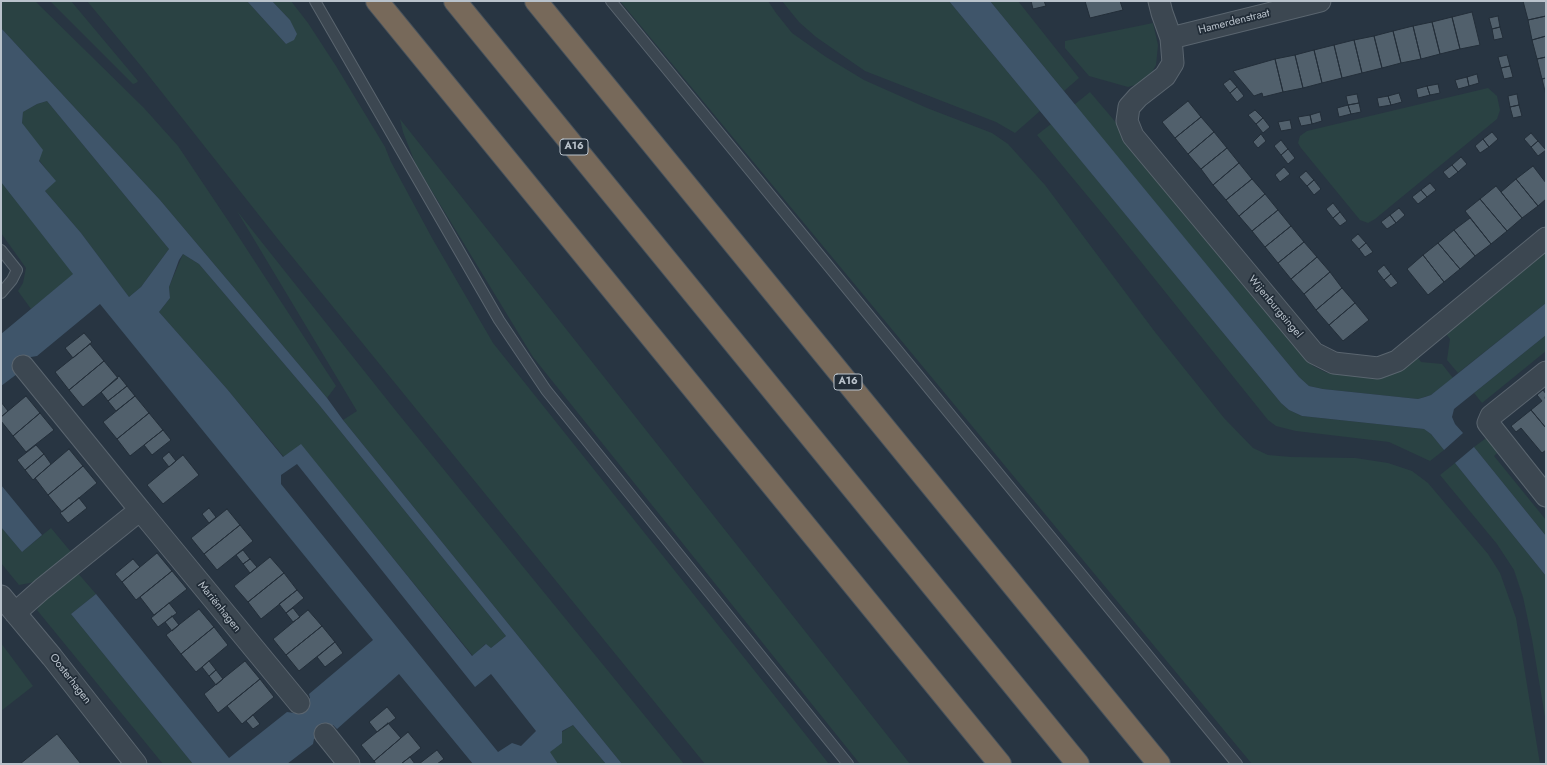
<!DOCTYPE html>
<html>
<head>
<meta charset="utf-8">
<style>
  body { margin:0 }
  #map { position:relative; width:1547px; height:765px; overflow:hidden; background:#283542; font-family:Jost,sans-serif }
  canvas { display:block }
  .frame { position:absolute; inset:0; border:2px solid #b9c2cb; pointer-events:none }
</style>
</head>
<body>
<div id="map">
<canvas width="1547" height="765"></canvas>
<div class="frame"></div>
</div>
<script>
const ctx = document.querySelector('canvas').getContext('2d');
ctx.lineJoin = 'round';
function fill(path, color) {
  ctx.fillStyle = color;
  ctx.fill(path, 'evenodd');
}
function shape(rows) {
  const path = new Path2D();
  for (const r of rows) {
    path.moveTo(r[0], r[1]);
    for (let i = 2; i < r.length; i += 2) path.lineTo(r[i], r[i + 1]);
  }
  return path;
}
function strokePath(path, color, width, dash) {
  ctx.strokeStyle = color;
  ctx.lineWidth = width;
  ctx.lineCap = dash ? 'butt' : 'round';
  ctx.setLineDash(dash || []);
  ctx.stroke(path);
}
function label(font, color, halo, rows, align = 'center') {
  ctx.font = font + ' Jost,sans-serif';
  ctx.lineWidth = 3.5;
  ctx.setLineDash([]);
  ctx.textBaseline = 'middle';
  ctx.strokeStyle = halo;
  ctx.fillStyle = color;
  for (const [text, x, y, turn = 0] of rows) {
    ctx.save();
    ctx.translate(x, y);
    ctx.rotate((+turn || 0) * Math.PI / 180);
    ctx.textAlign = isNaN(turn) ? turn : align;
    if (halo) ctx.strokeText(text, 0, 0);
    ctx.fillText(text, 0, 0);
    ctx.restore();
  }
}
fill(shape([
  [1,1,35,1,144,108,178,146,231,225,336,386,327,398,160,200,1,28],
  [50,1,71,1,138,81,136,83,133,84],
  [87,1,247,1,286,44,290,20,272,1,291,1,308,23,336,66,385,147,391,162,432,238,493,343,829,764,705,764,281,243,141,66],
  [620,1,768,1,776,13,792,33,826,57,864,80,927,108,992,133,1008,144,1045,185,1155,332,1224,418,1253,448,1268,455,1291,457,1355,458,1388,463,1412,471,1428,483,1488,554,1500,573,1516,618,1540,764,1252,764],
  [782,1,949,1,1040,111,1015,133,996,122,865,71,816,37,799,22],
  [990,1,1018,1,1079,78,1064,91],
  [1153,23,1158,45,1156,65,1152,72,1139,84,1128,87,1089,76,1065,48,1065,41],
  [1488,88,1497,96,1500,110,1497,119,1375,219,1368,223,1360,220,1301,148,1298,143,1300,136,1307,131],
  [1090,92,1118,125,1121,133,1313,366,1327,373,1395,369,1416,355,1421,362,1442,364,1453,378,1431,395,1418,399,1323,389,1309,386,1299,377,1280,354,1074,105],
  [47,101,169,249,141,287,129,297,81,233,45,191,55,181,39,160,22,123,23,112,37,104],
  [400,119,910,764,860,764,533,357,416,165,403,132],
  [1051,124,1253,369,1281,403,1289,410,1302,416,1424,429,1431,434,1444,450,1430,461,1389,442,1296,431,1276,426,1268,420,1105,217,1037,135],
  [1,182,74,274,31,309,18,291,23,283,26,268,1,233],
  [237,211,396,411,684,764,622,764,343,420,357,411],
  [1546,248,1546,303,1458,373,1447,360,1450,339,1444,331],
  [183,254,199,264,320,406,506,636,491,648,485,644,473,656,301,445,284,457,227,389,159,312,170,298,169,287],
  [1546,335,1546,351,1482,403,1474,393],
  [1489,436,1500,450,1494,456,1546,520,1546,536,1474,447],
  [1455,463,1546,576,1546,723,1532,639,1523,597,1514,570,1497,544,1440,475],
  [1,527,22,552,51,528,71,552,35,582,19,585,1,563],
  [76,571,96,594,71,614,193,764,163,764,37,610,44,599],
  [1,643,33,686,1,711],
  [573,725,606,764,558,764,549,752,562,743,562,732]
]), '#2a4243');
fill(shape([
  [247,1,272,1,290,20,297,34,294,40,286,44],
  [949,1,990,1,1280,354,1299,377,1309,386,1323,389,1418,399,1425,397,1431,395,1546,303,1546,335,1454,409,1452,417,1455,424,1463,433,1444,450,1431,434,1424,429,1302,416,1289,410,1281,403,1253,369],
  [1,28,160,200,327,398,343,420,622,764,606,764,573,725,562,731,562,743,550,752,558,764,473,764,399,674,337,729,333,725,314,739,313,744,287,764,193,764,71,614,96,594,229,758,287,712,294,713,310,698,309,694,373,640,100,304,37,356,31,357,14,370,17,374,1,386,1,334,73,274,1,182],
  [47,101,169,249,141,287,129,297,81,233,45,191,56,181,39,161,43,150,22,123,23,112,37,104],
  [183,254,199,264,320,406,506,636,491,648,486,644,472,656,301,444,283,457,227,389,159,312,170,298,169,287,179,260],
  [297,464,475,687,491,674,536,731,521,746,512,743,498,752,281,484,281,475],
  [1474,447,1546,536,1546,576,1455,463],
  [1,485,42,535,22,552,1,527]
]), '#3f556a');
const building = shape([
  [1031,1,1044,1,1046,6,1033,9,1031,1],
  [1085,1,1120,1,1123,10,1090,18,1085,1],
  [1523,1,1546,1,1546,16,1528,20,1523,1],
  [1472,12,1480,45,1460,49,1452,17,1472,12],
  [1498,16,1500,27,1492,29,1489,18,1498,16],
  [1546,16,1546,36,1532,40,1528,20,1546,16],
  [1452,17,1460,49,1440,54,1432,22,1452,17],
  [1432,22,1440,54,1421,59,1413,26,1432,22],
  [1413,26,1421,59,1401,63,1393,31,1413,26],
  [1500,27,1503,38,1494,40,1492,29,1500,27],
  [1393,31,1401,63,1382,68,1374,36,1393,31],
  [1374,36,1382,68,1362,73,1354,40,1374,36],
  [1546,36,1546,57,1537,59,1532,40,1546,36],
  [1354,40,1362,73,1342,78,1334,45,1354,40],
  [1334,45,1342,78,1322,83,1314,50,1334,45],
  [1314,50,1322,83,1303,88,1295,55,1314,50],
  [1295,55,1303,88,1283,92,1275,59,1295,55],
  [1507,55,1510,66,1501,68,1498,57,1507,55],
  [1546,57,1546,78,1542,79,1537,59,1546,57],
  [1275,59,1283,92,1263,97,1262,93,1254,96,1233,71,1275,59],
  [1510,66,1513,77,1504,79,1501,68,1510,66],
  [1477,74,1479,83,1469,86,1467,77,1477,74],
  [1467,77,1469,86,1458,89,1455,80,1467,77],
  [1546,78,1546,95,1542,79,1546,78],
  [1230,79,1237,87,1230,93,1223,84,1230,79],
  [1438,84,1440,93,1430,95,1427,86,1438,84],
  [1427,86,1430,95,1418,98,1416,89,1427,86],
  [1237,87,1244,96,1237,102,1230,93,1237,87],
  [1399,93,1402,102,1391,105,1388,96,1399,93],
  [1357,94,1359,103,1348,105,1346,96,1357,94],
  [1517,94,1519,105,1510,107,1508,96,1517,94],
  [1388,96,1391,105,1379,107,1377,98,1388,96],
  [1188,101,1201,117,1175,138,1162,122,1188,101],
  [1359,103,1361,112,1351,114,1348,105,1359,103],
  [1348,105,1351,114,1339,117,1337,108,1348,105],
  [1519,105,1522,116,1513,118,1510,107,1519,105],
  [1255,110,1263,118,1256,124,1248,115,1255,110],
  [1320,112,1322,121,1312,124,1310,115,1320,112],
  [1310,115,1312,124,1301,126,1298,117,1310,115],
  [1201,117,1214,132,1188,154,1175,138,1201,117],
  [1263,118,1270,127,1263,133,1256,124,1263,118],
  [1290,120,1292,129,1281,131,1278,122,1290,120],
  [1214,132,1227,148,1201,169,1188,154,1214,132],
  [1492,132,1498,139,1489,147,1483,139,1492,132],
  [1531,133,1538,141,1531,147,1524,139,1531,133],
  [1261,134,1266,141,1258,148,1253,142,1261,134],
  [1483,139,1489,147,1480,153,1475,146,1483,139],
  [1281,140,1288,149,1281,155,1274,146,1281,140],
  [1538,141,1546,150,1538,156,1531,147,1538,141],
  [1227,148,1239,163,1213,185,1201,169,1227,148],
  [1288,149,1295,158,1288,164,1281,155,1288,149],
  [1461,157,1467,164,1458,172,1452,165,1461,157],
  [1239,163,1252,179,1226,200,1213,185,1239,163],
  [1452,165,1458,172,1449,179,1443,172,1452,165],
  [1533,166,1546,183,1546,199,1538,206,1516,179,1533,166],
  [1284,167,1290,174,1280,182,1275,175,1284,167],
  [1306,171,1314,180,1307,186,1299,177,1306,171],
  [1252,179,1265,194,1239,216,1226,200,1252,179],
  [1516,179,1538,206,1522,218,1501,192,1516,179],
  [1314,180,1321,189,1314,195,1307,186,1314,180],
  [1430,183,1436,190,1427,197,1421,190,1430,183],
  [1496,186,1522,218,1507,231,1480,199,1496,186],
  [1421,190,1427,197,1418,204,1412,197,1421,190],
  [1265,194,1278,210,1252,231,1239,216,1265,194],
  [1480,199,1507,231,1491,244,1465,211,1480,199],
  [1333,203,1340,212,1333,218,1326,209,1333,203],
  [1399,208,1405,215,1396,223,1390,215,1399,208],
  [1278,210,1291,226,1265,247,1252,231,1278,210],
  [1340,212,1347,221,1340,226,1333,218,1340,212],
  [1390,215,1396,223,1387,229,1381,222,1390,215],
  [1470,218,1491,244,1475,256,1454,230,1470,218],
  [1291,226,1304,242,1278,263,1265,247,1291,226],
  [1454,230,1475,256,1460,269,1438,243,1454,230],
  [1358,234,1366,243,1359,249,1351,240,1358,234],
  [1304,242,1317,257,1291,279,1278,263,1304,242],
  [1366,243,1373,252,1365,257,1359,249,1366,243],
  [1438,243,1460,269,1444,282,1423,255,1438,243],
  [1423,255,1444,282,1428,295,1407,269,1423,255],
  [1317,257,1330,272,1304,294,1291,279,1317,257],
  [1384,265,1391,274,1384,280,1377,271,1384,265],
  [1330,272,1342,288,1316,310,1304,294,1330,272],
  [1391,274,1398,283,1391,288,1384,280,1391,274],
  [1342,288,1355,303,1329,325,1316,310,1342,288],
  [1355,303,1369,320,1343,341,1329,325,1355,303],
  [84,333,92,342,73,358,65,348,84,333],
  [90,344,104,361,69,390,55,372,90,344],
  [104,361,118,378,83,407,69,390,104,361],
  [119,376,127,386,108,401,101,392,119,376],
  [127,386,135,396,116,411,108,401,127,386],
  [1543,390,1546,394,1545,398,1546,400,1546,428,1531,410,1542,401,1537,395,1543,390],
  [26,396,40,413,13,436,1,421,1,417,26,396],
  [135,396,149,413,117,439,103,422,135,396],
  [1,402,8,411,1,417,1,402],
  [1531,410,1546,428,1546,450,1542,453,1521,428,1516,432,1511,426,1531,410],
  [40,413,54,430,26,452,13,436,40,413],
  [149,413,163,430,130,456,117,439,149,413],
  [163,430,171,440,152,455,144,445,163,430],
  [36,445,44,454,25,470,17,460,36,445],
  [69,449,83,466,48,495,35,478,69,449],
  [169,452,176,461,169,467,162,458,169,452],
  [44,454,51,464,33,480,25,470,44,454],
  [183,455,199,475,163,504,147,485,183,455],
  [83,466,97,483,62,512,48,495,83,466],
  [79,498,87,508,68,523,60,513,79,498],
  [209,508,216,517,209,523,202,514,209,508],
  [227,509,240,525,204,554,191,538,227,509],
  [240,525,253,541,217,570,204,554,240,525],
  [243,550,250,559,243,564,236,555,243,550],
  [157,553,172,571,136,600,122,582,157,553],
  [270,557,284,573,248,602,234,586,270,557],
  [133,559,140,567,122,582,115,574,133,559],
  [250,559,257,567,250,573,243,564,250,559],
  [172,571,187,589,154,615,140,597,172,571],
  [284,573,297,590,261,619,248,602,284,573],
  [297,590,304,598,286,613,279,604,297,590],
  [169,603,177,613,158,627,151,618,169,603],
  [293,608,300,617,293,622,286,613,293,608],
  [199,609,214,627,181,654,166,635,199,609],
  [308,610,322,626,286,655,273,639,308,610],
  [172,616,179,625,172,631,165,622,172,616],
  [322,626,335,642,299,671,286,655,322,626],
  [214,627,228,645,196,672,181,654,214,627],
  [335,642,343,653,325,667,317,657,335,642],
  [209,661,216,670,209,676,202,667,209,661],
  [245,661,260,679,218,713,204,694,245,661],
  [216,670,223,679,216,685,209,676,216,670],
  [260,679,274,697,242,724,227,706,260,679],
  [387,707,396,718,377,732,369,722,387,707],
  [253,715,260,724,253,729,246,721,253,715],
  [388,723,401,738,374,761,361,745,388,723],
  [408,732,421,748,401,764,376,764,374,761,408,732],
  [57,734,81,764,20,764,57,734],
  [437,750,444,759,437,764,419,764,437,750],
  [410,757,415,764,403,764,402,763,410,757]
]);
fill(building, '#51606c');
strokePath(building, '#232e39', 1);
const lane = shape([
  [315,1,499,320,546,390,848,764],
  [611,1,1237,764],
  [1,250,17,270,12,280,1,293]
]);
const street = shape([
  [1159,1,1162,13,1171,38,1173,63,1165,76,1138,97,1129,107,1127,121,1133,136,1314,353,1334,363,1378,368,1397,361,1546,238],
  [1171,38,1320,1],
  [1546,372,1491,416,1488,423,1546,496],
  [140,510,299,703],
  [1,596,52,657,136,764],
  [15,613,42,589,140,510,23,366],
  [325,734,349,764]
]);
const highway = shape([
  [377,1,1000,764],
  [455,1,1078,764],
  [536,1,1159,764]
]);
strokePath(lane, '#5a656f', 12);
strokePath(street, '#5a656f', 23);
strokePath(highway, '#47525c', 24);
strokePath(lane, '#3c4751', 10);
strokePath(street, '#3c4751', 21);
strokePath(highway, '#77695a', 22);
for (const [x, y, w] of [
  [574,147,28],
  [848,382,28]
]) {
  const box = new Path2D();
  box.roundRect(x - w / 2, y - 8, w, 16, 3);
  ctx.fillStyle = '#212c37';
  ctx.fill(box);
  strokePath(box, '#b9c2cb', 1);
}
label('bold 10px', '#b9c2cb', null, [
  ["A16",574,147],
  ["A16",848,382]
]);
label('11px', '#b9c2cb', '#212c37', [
  ["Hamerdenstraat",1234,22,-14],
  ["Wijenburgsingel",1275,307,50],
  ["Mariënhagen",219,607,51],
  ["Oosterhagen",70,679,52]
]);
</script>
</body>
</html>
